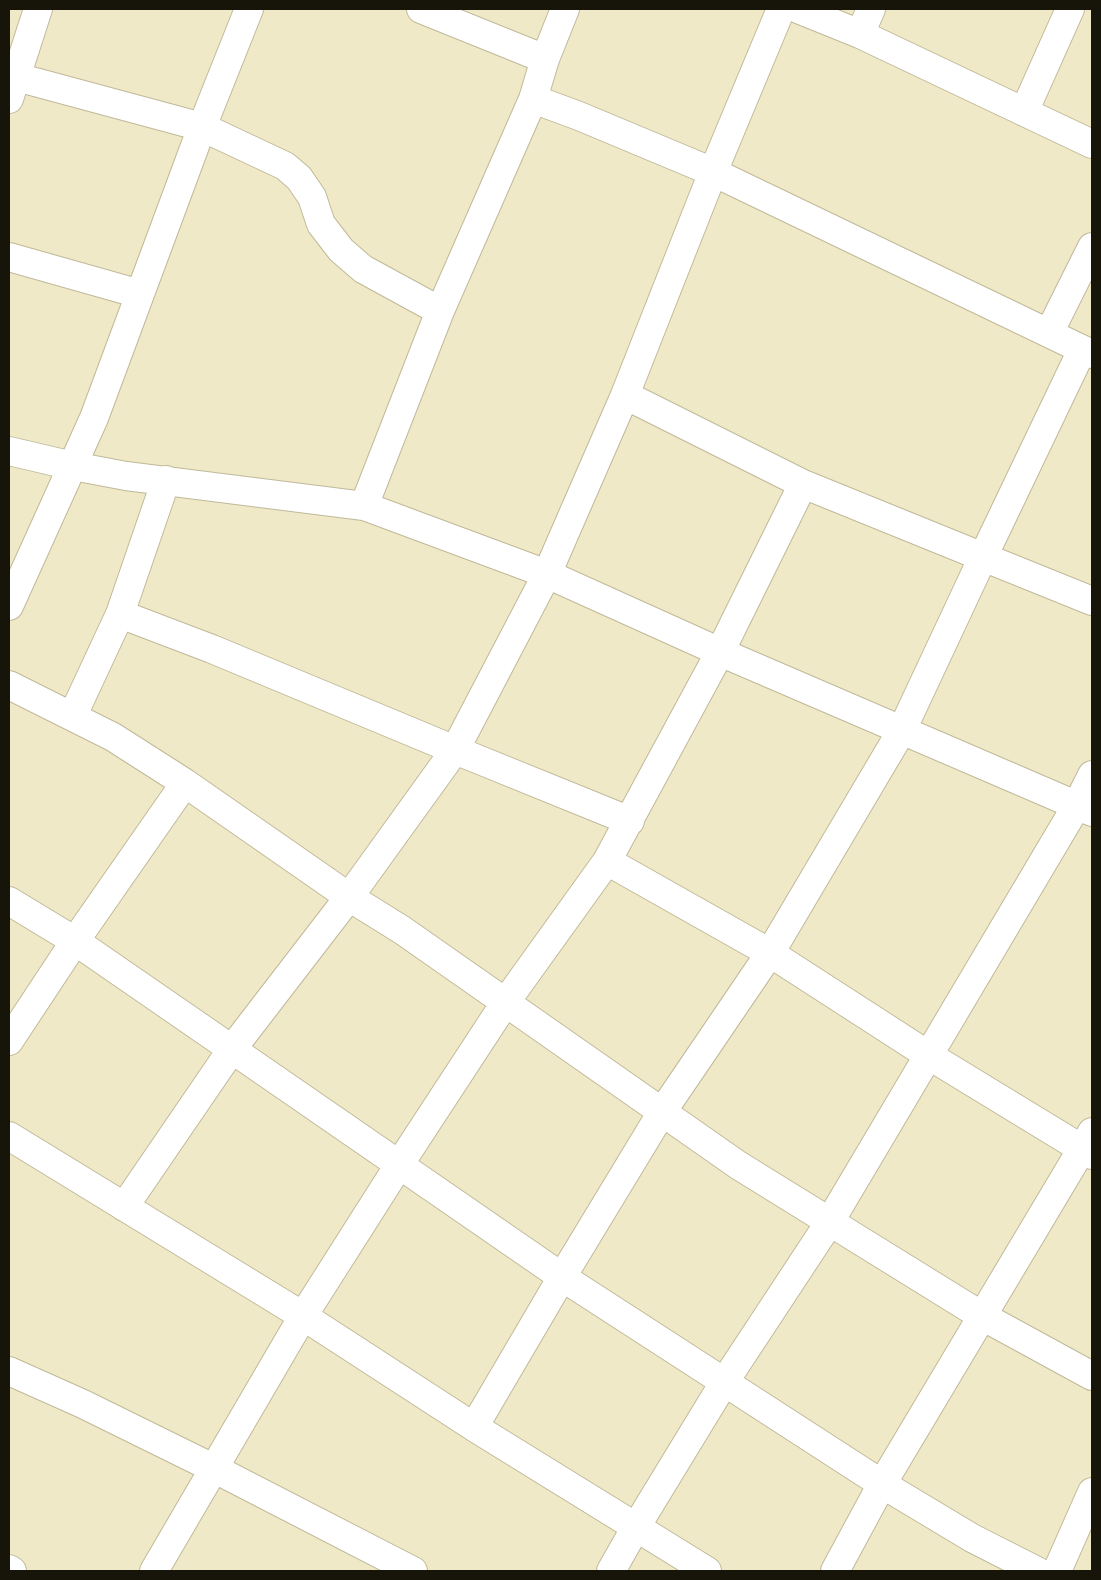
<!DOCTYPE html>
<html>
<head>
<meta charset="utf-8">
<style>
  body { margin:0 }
  #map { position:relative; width:1101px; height:1580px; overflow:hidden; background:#f0e9c8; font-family:"Open Sans",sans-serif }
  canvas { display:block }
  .frame { position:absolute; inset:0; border:10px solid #171409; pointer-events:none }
</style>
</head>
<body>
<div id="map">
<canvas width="1101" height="1580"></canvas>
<div class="frame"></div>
</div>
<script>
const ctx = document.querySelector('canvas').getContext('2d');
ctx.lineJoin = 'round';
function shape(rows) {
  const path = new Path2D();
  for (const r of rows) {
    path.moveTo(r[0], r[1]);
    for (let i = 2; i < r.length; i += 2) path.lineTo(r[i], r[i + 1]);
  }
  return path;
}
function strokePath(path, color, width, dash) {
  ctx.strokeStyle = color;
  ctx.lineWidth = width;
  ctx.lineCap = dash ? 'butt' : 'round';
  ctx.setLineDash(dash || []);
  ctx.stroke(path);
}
const minor = shape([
  [421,9,545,59],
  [798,9,860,34,1092,144],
  [860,34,871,9],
  [9,75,202,127,285,166,299,178,312,197,321,224,341,250,363,269,440,311,364,506],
  [9,99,38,9],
  [533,99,579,116,713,172,1092,354],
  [1024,112,1070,9],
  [9,257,140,294],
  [440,311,533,99,545,59,565,9],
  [1049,333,1092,247],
  [1082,350,983,557,1092,601],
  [625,395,803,484],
  [9,451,73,466,126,476,364,506,547,574,720,652,1092,812],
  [9,606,94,418,202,127,249,9],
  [120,614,212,649,455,750,630,821],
  [9,685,113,737,185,783,349,897,402,930,738,1165,982,1316,1092,1376],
  [73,715,120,614,166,480],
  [607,861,770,953,928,1055,1092,1155],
  [9,901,75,941,562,1277,882,1484,972,1538,1037,1571],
  [9,1041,75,941,185,783],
  [9,1136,303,1316,474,1427,562,1277,662,1112,770,953,902,730,983,557,803,484,720,652,607,861,505,1003,399,1165,303,1316,154,1571],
  [124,1207,232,1049,349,897,455,750,547,574,625,395,713,172,781,9],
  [9,1371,83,1404,215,1469,413,1571],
  [474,1427,707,1571],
  [9,1569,12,1571],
  [611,1571,636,1527,725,1381,829,1223,1077,805,1092,775],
  [835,1571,882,1484,1092,1132],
  [1057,1571,1092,1492]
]);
strokePath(minor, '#c0b999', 30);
strokePath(minor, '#fff', 28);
</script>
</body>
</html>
